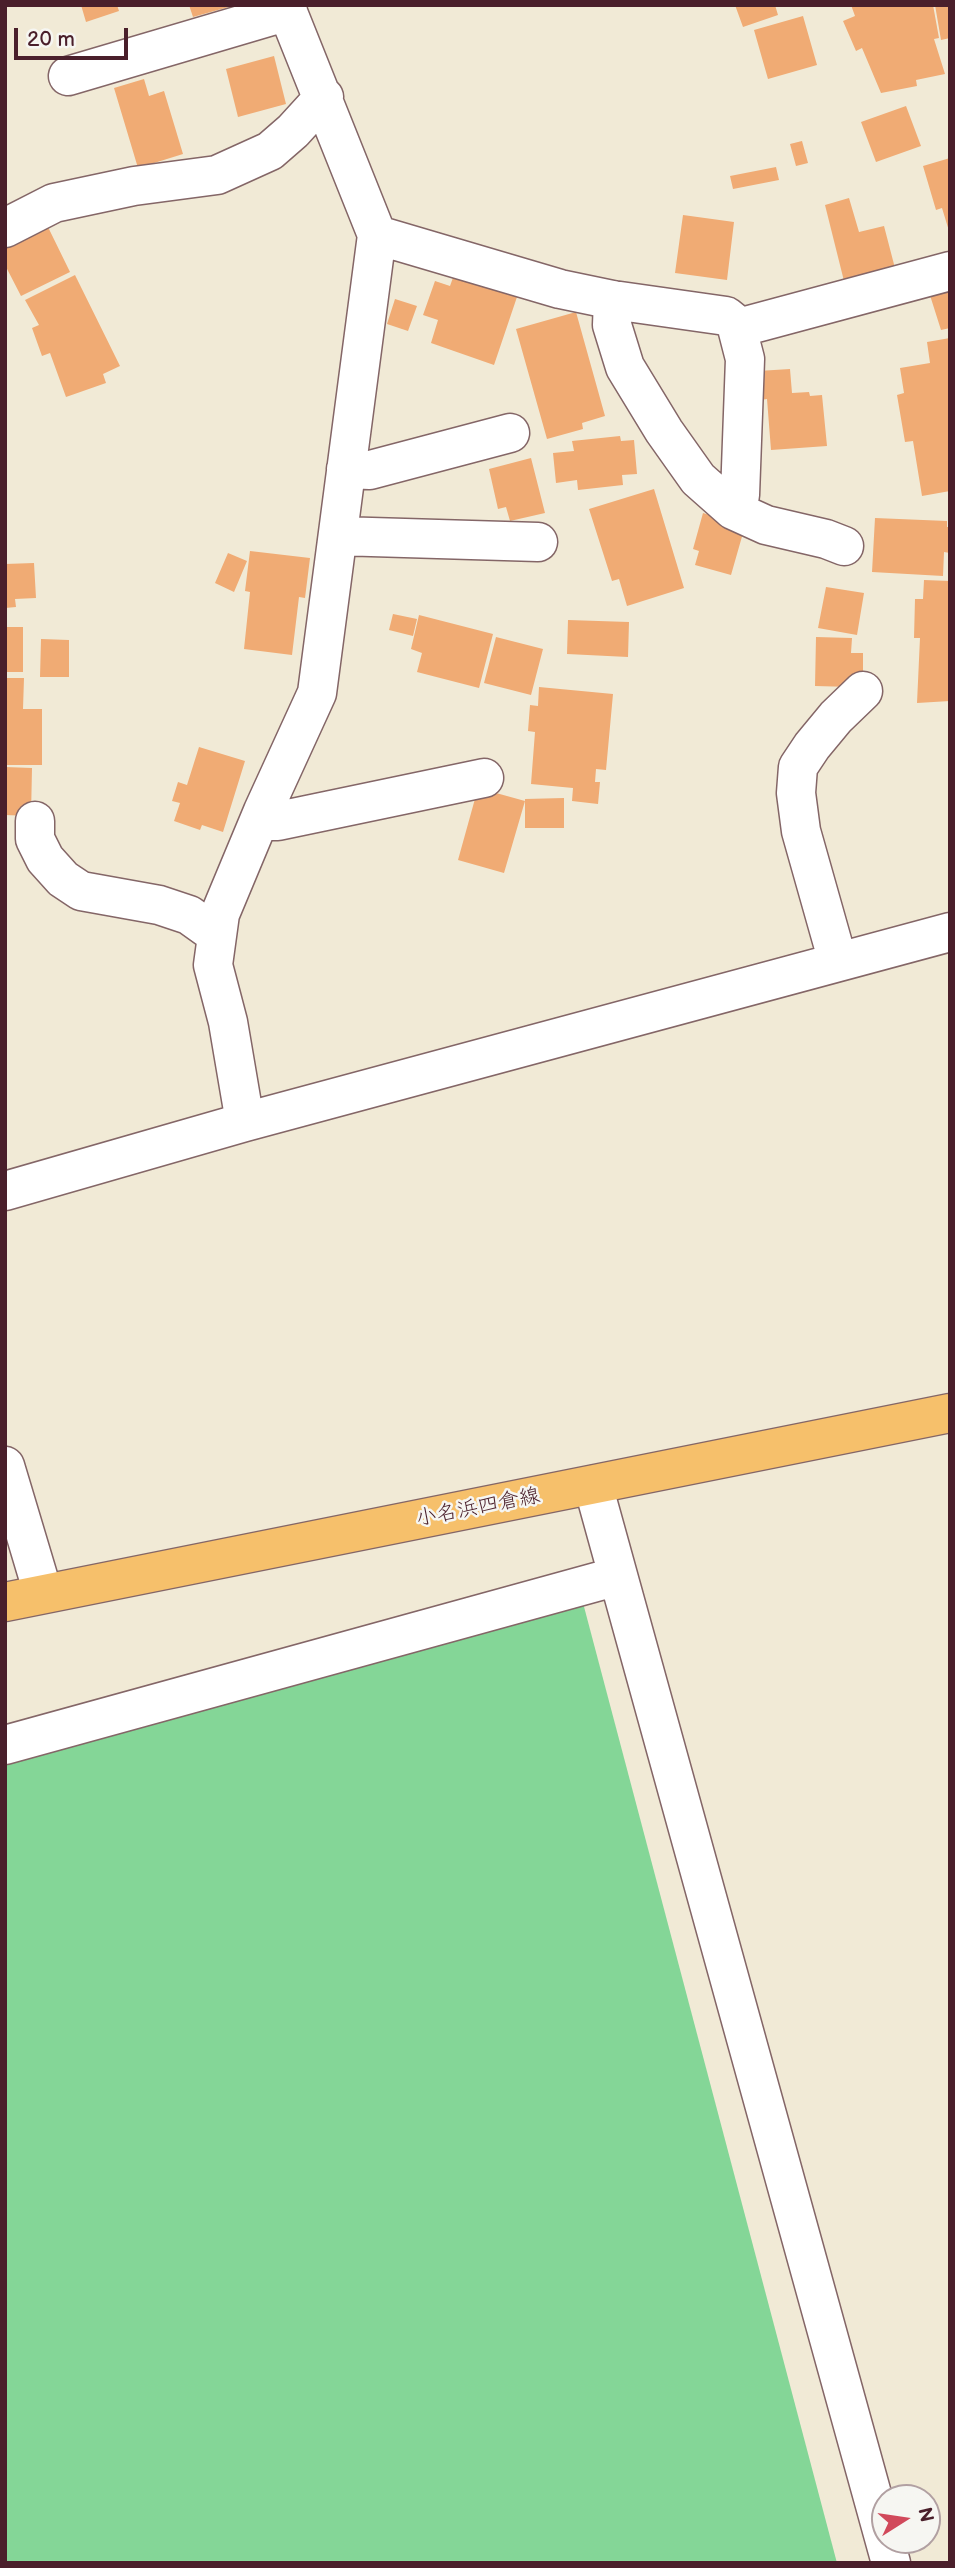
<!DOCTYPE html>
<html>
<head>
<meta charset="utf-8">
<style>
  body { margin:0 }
  #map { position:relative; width:955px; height:2568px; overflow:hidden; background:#f1ead6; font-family:"Balsamiq Sans",sans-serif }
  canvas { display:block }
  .frame { position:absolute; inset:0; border:7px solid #4a1f2b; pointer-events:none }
  .north { position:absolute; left:871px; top:2484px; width:70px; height:70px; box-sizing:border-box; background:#f6f6f2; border:2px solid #b1a0a2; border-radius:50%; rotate:78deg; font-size:19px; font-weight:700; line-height:28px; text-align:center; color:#4a1f2b }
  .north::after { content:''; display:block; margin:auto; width:24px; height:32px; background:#d1495b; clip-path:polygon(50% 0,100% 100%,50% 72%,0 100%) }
  .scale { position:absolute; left:14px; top:28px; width:114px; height:32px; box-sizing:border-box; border:4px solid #4a1f2b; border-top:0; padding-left:9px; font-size:21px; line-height:24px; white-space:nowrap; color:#4a1f2b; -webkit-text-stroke:5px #f6f6f2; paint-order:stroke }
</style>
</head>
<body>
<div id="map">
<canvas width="955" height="2568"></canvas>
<div class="frame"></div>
<div class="north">N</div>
<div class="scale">20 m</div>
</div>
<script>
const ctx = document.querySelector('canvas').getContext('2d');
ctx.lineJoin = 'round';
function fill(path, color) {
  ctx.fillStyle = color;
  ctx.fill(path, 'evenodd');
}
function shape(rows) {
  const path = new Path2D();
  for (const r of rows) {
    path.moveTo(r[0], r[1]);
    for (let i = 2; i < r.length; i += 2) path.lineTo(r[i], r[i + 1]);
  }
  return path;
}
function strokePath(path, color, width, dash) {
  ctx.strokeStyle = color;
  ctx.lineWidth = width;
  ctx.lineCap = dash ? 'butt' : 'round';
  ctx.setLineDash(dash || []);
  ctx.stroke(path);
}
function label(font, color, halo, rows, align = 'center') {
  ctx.font = font + ' "Balsamiq Sans","Klee One",sans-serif';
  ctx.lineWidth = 5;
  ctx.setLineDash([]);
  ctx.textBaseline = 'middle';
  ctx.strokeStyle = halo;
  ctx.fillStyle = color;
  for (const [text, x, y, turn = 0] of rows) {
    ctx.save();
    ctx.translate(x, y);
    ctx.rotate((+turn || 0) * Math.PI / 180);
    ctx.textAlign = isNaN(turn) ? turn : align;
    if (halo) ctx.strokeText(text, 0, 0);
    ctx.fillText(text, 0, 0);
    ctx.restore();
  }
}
fill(shape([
  [578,1584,837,2563,5,2563,5,1746]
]), '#84d697');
fill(shape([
  [81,5,117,5,119,11,86,22],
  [189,5,232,5,232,6,193,17],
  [735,5,775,5,778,15,743,27],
  [851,5,933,5,939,38,934,39,945,74,916,80,917,86,881,93,862,48,856,51,843,21,855,16],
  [935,5,950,5,950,38,941,40],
  [803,16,817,65,768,79,754,30],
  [274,56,286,104,238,117,226,69],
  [144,79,149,96,164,91,183,154,138,168,114,88],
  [906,106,921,146,876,162,861,122],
  [802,141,808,163,796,166,790,144],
  [950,158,950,231,949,231,942,208,936,210,923,166],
  [776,167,779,180,733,189,730,176],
  [849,198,859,232,884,226,896,272,845,285,825,205],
  [683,215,734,222,727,280,675,273],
  [47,225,70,272,21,296,5,265,5,245],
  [455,272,518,294,494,365,431,343,438,320,423,315,435,281,450,286],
  [75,275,120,366,103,374,106,383,66,397,50,353,42,356,32,328,39,325,25,300],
  [950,282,950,328,941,330,928,289],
  [395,299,417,306,408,331,387,324],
  [576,312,605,416,582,423,583,429,547,439,516,329],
  [950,338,950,491,922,496,913,441,905,442,897,395,904,393,900,368,930,363,927,342],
  [790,369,792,393,809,392,810,396,822,395,827,446,771,450,767,399,761,400,758,371],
  [620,436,621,441,634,440,637,474,622,475,623,485,578,490,577,480,556,483,553,453,574,451,572,441],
  [531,458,545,513,510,521,506,507,498,509,489,469],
  [654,489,684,588,627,606,619,579,612,581,589,509],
  [703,513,745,526,731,575,695,565,699,551,693,549],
  [875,518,947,521,947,527,950,527,950,553,944,552,943,576,872,572],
  [250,551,310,558,305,598,299,597,292,655,244,649,250,592,245,591],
  [228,553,247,561,234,592,215,583],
  [34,563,36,598,15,599,16,607,5,608,5,564],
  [924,580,950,581,950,701,917,703,920,638,914,638,915,599,923,599],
  [826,587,864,593,857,635,818,628],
  [393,614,417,619,413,636,389,630],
  [419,615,493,634,479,688,417,672,422,653,411,649],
  [568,620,629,622,628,657,567,654],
  [5,627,23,627,23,672,5,672],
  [496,637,543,649,531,695,484,683],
  [816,637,852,638,851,653,863,653,863,677,852,687,815,686],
  [41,639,69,640,69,677,40,677],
  [5,678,24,678,23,709,42,709,42,765,5,765],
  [539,687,613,694,606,770,596,769,595,782,600,782,598,804,572,801,573,788,531,784,535,732,528,731,530,705,538,706],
  [199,747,245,761,223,832,202,825,200,830,174,821,180,803,172,801,178,782,187,785],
  [5,767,32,768,31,816,5,815],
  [478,788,525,801,504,873,458,860],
  [564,798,564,828,525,828,525,799]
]), '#f0ab74');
const minor = shape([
  [68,76,288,11],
  [5,228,54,203,134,186,217,175,270,151,293,131,324,97],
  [377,235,560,289,613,300,726,316,736,324,745,359,740,495,733,510],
  [613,300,612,325,625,367,664,431,698,479,733,510,766,525,826,539,844,546],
  [738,328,950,271],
  [346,469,370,470,510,433],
  [338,536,538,542],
  [35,821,35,839,45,859,63,879,81,891,159,905,189,915,217,935],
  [259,821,278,821,484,778],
  [838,962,801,831,796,793,798,767,812,746,836,717,863,691],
  [245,1122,228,1022,213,965,220,914,263,811,317,693,377,235,285,5],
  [5,1191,245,1122,950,932],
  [5,1466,43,1593],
  [593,1485,891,2563],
  [5,1745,618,1576]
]);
const major = shape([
  [5,1602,950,1413]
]);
strokePath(minor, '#846667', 41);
strokePath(major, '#846667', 41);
strokePath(minor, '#fff', 38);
strokePath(major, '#f6c06b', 38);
label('21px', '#4a1f2b', '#f6f6f2', [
  ["小名浜四倉線",478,1508,-11]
]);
</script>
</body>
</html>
